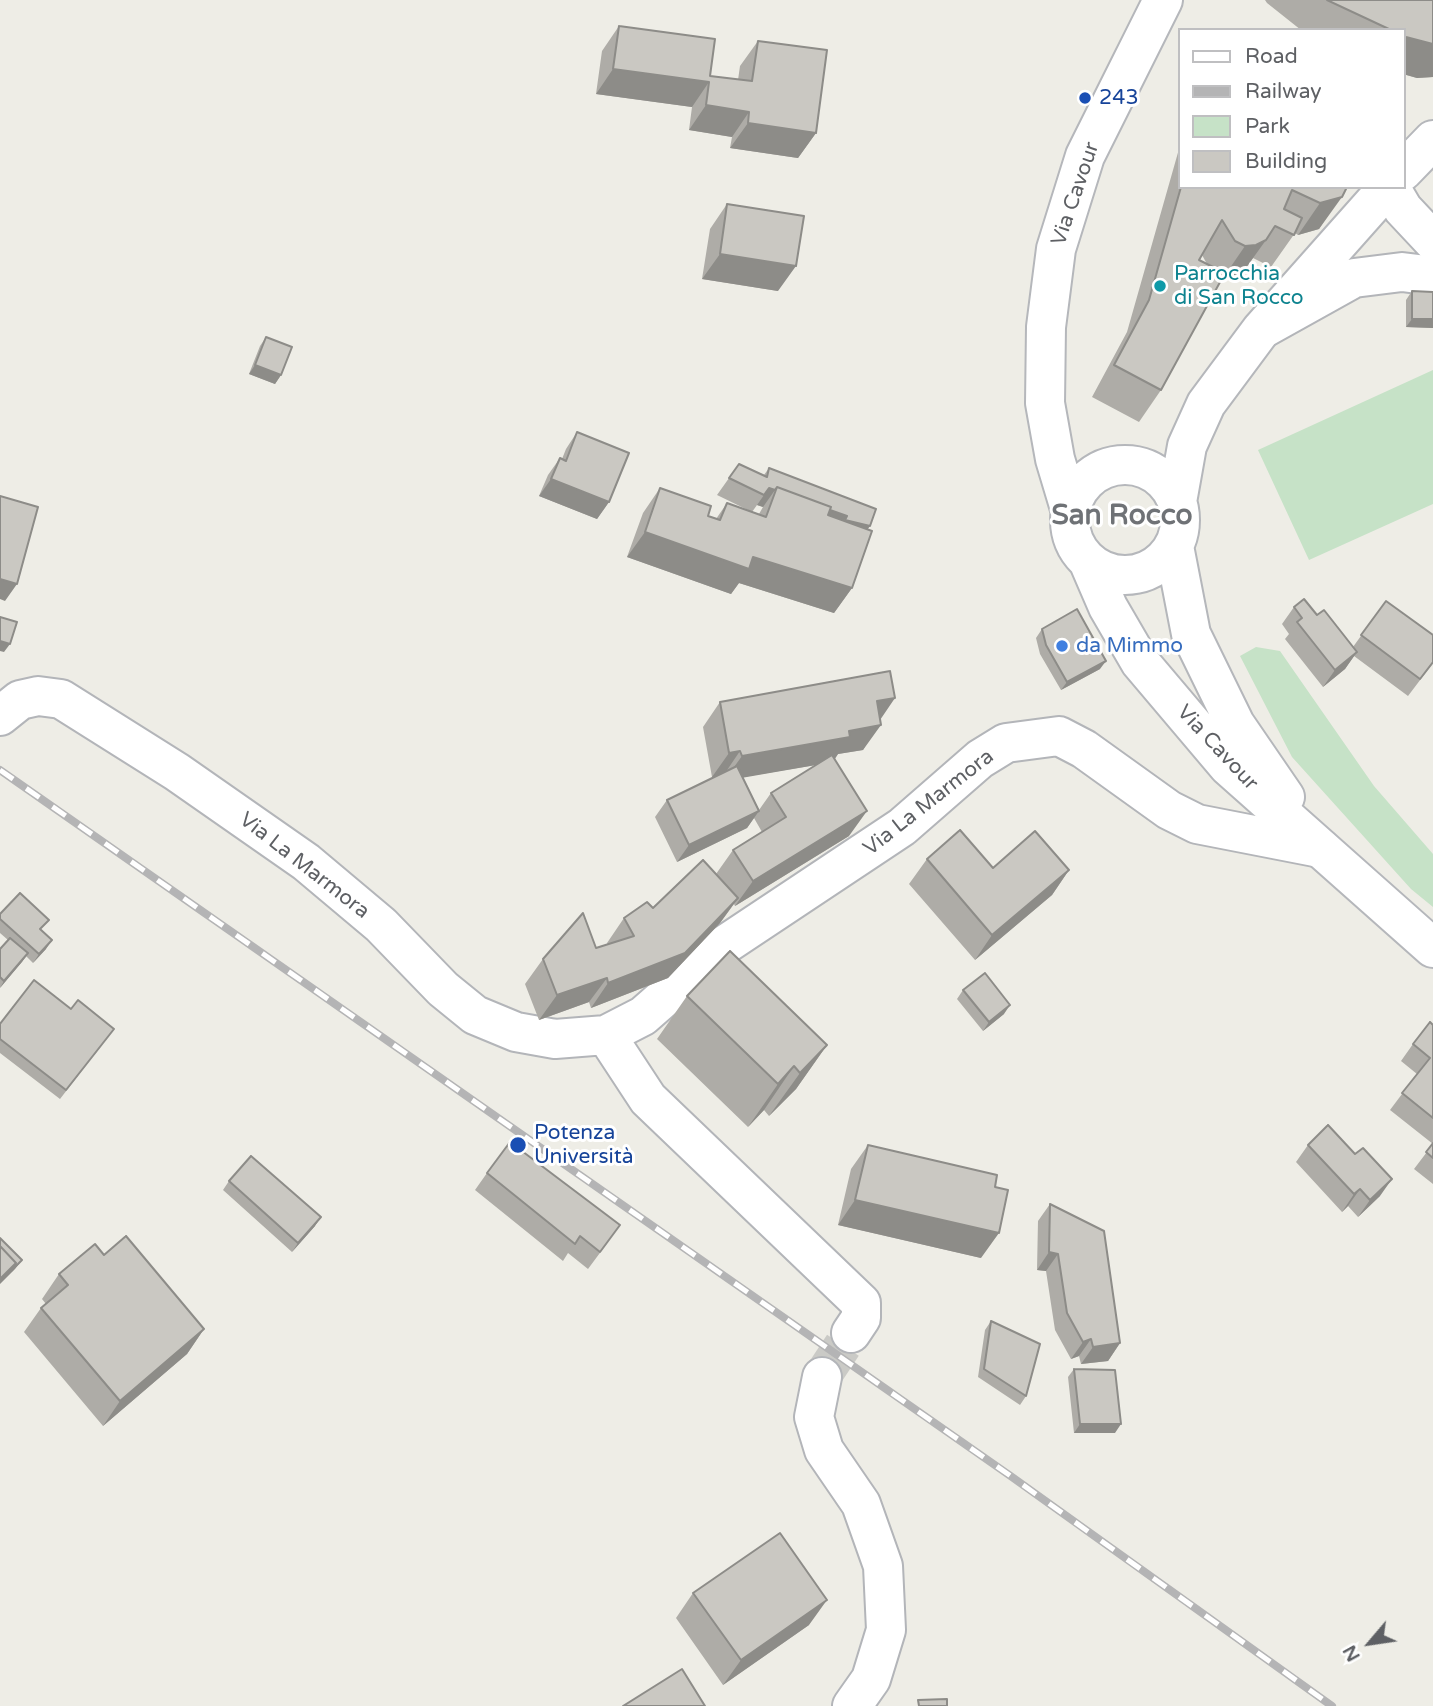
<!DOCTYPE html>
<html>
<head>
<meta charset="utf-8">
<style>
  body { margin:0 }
  #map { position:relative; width:1433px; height:1706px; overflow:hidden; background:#eeede6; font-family:"Varela Round",sans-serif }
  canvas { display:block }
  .legend { position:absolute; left:1178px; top:28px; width:228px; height:161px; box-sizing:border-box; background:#fff; border:2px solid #bfbfc1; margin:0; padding:9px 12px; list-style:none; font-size:21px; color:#5e6064 }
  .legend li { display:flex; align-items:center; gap:14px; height:35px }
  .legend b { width:35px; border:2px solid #bfbfc1 }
  .north { position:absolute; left:1335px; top:1608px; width:70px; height:70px; -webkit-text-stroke:5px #fff; paint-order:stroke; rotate:241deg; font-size:19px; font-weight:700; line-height:28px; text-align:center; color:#5e6064 }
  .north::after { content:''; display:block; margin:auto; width:24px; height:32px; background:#5e6064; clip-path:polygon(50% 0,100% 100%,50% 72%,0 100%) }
</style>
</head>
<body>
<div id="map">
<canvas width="1433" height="1706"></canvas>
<ul class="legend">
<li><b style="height:9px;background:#fff"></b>Road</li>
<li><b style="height:9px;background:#b4b4b5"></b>Railway</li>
<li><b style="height:19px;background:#c6e2c7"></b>Park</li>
<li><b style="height:19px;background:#cac8c2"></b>Building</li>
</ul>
<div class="north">N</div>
</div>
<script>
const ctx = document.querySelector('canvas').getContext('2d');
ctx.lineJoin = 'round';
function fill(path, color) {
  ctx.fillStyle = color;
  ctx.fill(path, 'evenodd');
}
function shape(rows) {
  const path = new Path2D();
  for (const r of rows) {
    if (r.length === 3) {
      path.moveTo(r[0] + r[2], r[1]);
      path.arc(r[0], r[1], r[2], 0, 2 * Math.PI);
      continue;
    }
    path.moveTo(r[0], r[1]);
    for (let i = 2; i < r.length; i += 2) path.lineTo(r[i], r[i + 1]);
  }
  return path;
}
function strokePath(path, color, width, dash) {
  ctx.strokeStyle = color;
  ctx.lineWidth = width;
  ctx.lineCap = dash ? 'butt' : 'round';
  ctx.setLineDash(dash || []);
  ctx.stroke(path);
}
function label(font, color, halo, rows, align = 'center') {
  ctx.font = font + ' "Varela Round",sans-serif';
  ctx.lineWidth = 6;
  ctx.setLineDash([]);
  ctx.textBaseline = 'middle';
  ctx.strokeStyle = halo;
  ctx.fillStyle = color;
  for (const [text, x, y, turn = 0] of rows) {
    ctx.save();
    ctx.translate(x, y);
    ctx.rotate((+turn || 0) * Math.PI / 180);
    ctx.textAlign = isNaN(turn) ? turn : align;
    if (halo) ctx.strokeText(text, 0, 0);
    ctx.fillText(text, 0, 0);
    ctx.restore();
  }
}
fill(shape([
  [1433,370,1433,504,1309,560,1258,450],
  [1256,647,1280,651,1374,786,1433,854,1433,907,1411,889,1292,757,1240,656]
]), '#c6e2c7');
strokePath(shape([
  [822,1377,851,1333]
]), '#cacac6', 38, [38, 19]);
const street = shape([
  [1390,187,1403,209,1433,241],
  [1266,327,1354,278,1402,272,1433,276],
  [0,716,20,700,38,696,61,699,177,772,306,862,381,925,443,989,475,1015,516,1032,555,1039,606,1035,643,1016,723,946,902,827,980,759,1006,743,1059,736,1084,749,1169,810,1197,824,1320,848],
  [606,1035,648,1099,861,1303,861,1318,851,1333],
  [822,1377,814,1417,824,1450,861,1504,883,1566,886,1630,871,1679,852,1706]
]);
const secondary = shape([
  [1403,171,1433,140],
  [1125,520,55],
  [1177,502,1187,446,1206,404,1261,330,1388,187],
  [1070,509,1055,459,1045,403,1046,327,1056,249,1085,156,1163,0],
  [1174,546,1191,634,1235,724,1285,797],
  [1089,563,1108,607,1140,662,1228,766,1433,948]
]);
strokePath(street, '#b3b5b9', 42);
strokePath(secondary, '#b5b7bb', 42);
strokePath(street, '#fff', 38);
strokePath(secondary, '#fff', 38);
const rail = shape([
  [0,770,1012,1477,1332,1706]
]);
strokePath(rail, '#b4b4b5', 8);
strokePath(rail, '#fff', 5, [16]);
fill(shape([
  [1265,0,1433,0,1433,77,1417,78,1403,74,1403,30,1301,30,1267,3],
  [619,26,710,76,738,80,740,66,758,41,816,133,798,158,730,148,732,137,689,130,692,107,596,94,602,51],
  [1179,149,1179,187,1347,187,1319,229,1298,235,1295,233,1271,267,1253,258,1243,272,1234,277,1222,278,1161,390,1139,422,1092,397,1127,332],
  [1202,255,1207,264,1199,260],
  [727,204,778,291,702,279,710,229],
  [1412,291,1433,292,1433,328,1406,327,1406,300],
  [266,337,281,375,275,384,249,374,260,346],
  [577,432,609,502,597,519,539,496,548,475,560,458,562,459,566,449],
  [739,464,764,475,769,468,867,529,852,588,834,613,739,583,731,594,627,557,643,513,660,488,708,516,716,519,727,503,759,514,763,507,757,505,752,512,717,495],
  [1386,601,1433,663,1408,696,1354,656,1345,669,1323,687,1285,639,1289,634,1282,624,1294,607,1317,615,1353,647],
  [1042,629,1100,669,1061,690,1040,654,1036,638],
  [720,702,880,720,863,750,838,754,834,759,849,836,735,906,734,904,720,923,668,978,591,1008,589,1002,539,1020,525,984,543,959,596,948,608,945,607,943,624,918,653,908,716,874,733,850,762,832,754,818,747,828,677,862,655,817,667,800,714,777,712,777,703,727],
  [816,765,771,793,759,810,743,777],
  [927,859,993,868,1069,870,1052,895,975,960,909,884],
  [0,914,41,930,46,949,33,963,26,956,0,988,0,949,8,940,0,933],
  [963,990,1004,1014,983,1031,957,999],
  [687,996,827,1045,796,1089,769,1116,764,1110,748,1127,657,1039],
  [71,1009,108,1037,60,1099,0,1053,0,1024],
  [1433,1025,1433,1184,1414,1169,1433,1144,1390,1110,1417,1074,1401,1061,1413,1044],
  [868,1145,981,1258,838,1225,851,1169],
  [1308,1145,1380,1196,1358,1217,1348,1206,1342,1212,1296,1162],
  [487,1173,608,1242,588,1269,568,1253,563,1261,475,1190],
  [229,1181,315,1226,292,1252,223,1190],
  [1050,1204,1120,1343,1108,1361,1081,1364,1079,1356,1071,1359,1055,1330,1046,1271,1037,1270,1038,1221],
  [104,1255,204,1329,187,1354,103,1426,24,1332,41,1308,46,1304,42,1299,59,1274],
  [991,1321,1026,1396,1020,1405,978,1377,985,1330],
  [1074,1369,1115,1433,1074,1433,1068,1377],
  [693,1593,809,1625,723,1685,676,1618]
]), '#aeaca7');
fill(shape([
  [1406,37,1433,44,1433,77,1417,78,1403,74,1403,40],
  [613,69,709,82,692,107,596,94],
  [706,105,749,112,732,137,689,130],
  [748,123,816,133,798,158,730,148],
  [1342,197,1319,229,1298,235,1320,203],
  [1266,240,1243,272,1234,277,1223,278,1245,246],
  [720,254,796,266,778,291,702,279],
  [1412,319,1433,319,1433,328,1406,327],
  [255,365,281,375,275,384,249,374],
  [551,479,609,502,597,519,539,496],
  [769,488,775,490,763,507,757,505],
  [776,491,847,516,835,533],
  [845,520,870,526,858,543],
  [645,532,753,557,852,588,834,613,739,583,731,594,627,557],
  [0,579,17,584,5,601,0,599],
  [0,641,10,644,4,652,0,651],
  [1357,652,1345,669,1323,687,1335,670],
  [1106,661,1100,669,1061,690,1067,682],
  [895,698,878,723,877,701],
  [881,725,863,750,838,754,833,762,724,781,742,756,849,731],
  [740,751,723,776,712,777,729,753],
  [759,811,747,828,677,862,689,845],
  [867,811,849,836,735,906,753,881],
  [1069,870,1052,895,975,960,992,935],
  [738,898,720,923,668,978,591,1008,608,983],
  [52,940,46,949,33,963,39,954],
  [28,953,22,962,0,988,4,981],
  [607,978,589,1002,539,1020,557,995],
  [1010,1005,1004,1014,983,1031,989,1022],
  [827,1045,796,1089,769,1116,800,1073],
  [794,1066,764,1110,748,1127,778,1084],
  [1392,1179,1380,1196,1358,1217,1370,1200],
  [1360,1189,1348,1206,1342,1212,1354,1194],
  [855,1200,999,1233,981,1258,838,1225],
  [321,1217,315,1226,292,1252,298,1243],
  [1049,1252,1058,1254,1046,1271,1037,1270],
  [22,1260,15,1269,0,1284,0,1279,16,1263],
  [204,1329,187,1354,103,1426,120,1401],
  [1091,1339,1079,1356,1071,1359,1083,1342],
  [1120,1343,1108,1361,1081,1364,1093,1347],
  [1080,1424,1121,1424,1115,1433,1074,1433],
  [827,1600,809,1625,723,1685,741,1660]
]), '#8d8c88');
const building = shape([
  [1327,0,1433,0,1433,44,1406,37,1403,36,1403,30,1391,30,1327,0],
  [619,26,715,39,710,76,752,81,758,41,827,50,816,133,748,123,749,112,706,105,709,82,613,69,619,26],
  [1181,187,1347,187,1342,197,1320,203,1292,190,1284,209,1302,218,1294,235,1275,226,1266,240,1256,245,1245,246,1235,241,1222,220,1199,260,1225,273,1161,390,1114,365,1149,300,1181,187],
  [727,204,804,216,796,266,720,254,727,204],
  [1412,291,1433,292,1433,319,1412,319,1412,291],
  [266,337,292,347,281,375,255,365,266,337],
  [577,432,629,453,609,502,551,479,560,458,566,461,577,432],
  [739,464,767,477,769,468,876,509,870,526,845,520,847,516,830,510,831,507,777,487,775,490,769,488,764,495,729,478,739,464],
  [777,487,831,507,828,515,872,531,852,588,753,557,749,569,645,532,660,488,711,506,708,516,720,520,727,503,766,517,777,487],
  [0,496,38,507,17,584,0,579,0,496],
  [1304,599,1317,615,1324,610,1357,652,1335,670,1297,622,1302,618,1294,607,1304,599],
  [1386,601,1433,635,1433,662,1420,679,1361,635,1386,601],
  [1077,609,1106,661,1067,682,1046,645,1042,629,1077,609],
  [0,617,17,622,10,644,0,641,0,617],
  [890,671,895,698,877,701,881,725,849,731,850,737,742,756,740,751,729,753,720,702,890,671],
  [832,755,867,811,753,881,733,850,786,817,771,793,832,755],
  [737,766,759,811,689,845,667,800,737,766],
  [960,830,993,868,1035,831,1069,870,992,935,927,859,960,830],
  [703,860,738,898,685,953,608,983,607,978,557,995,543,959,583,913,596,948,634,936,624,918,647,902,653,908,703,860],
  [20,893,49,920,40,929,52,940,39,954,0,919,0,914,20,893],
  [10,938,28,953,4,981,0,977,0,949,10,938],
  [730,951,827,1045,800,1073,794,1066,778,1084,687,996,730,951],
  [985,973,1010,1005,989,1022,963,990,985,973],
  [34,980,71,1009,78,1000,114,1029,66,1090,0,1039,0,1024,34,980],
  [1430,1022,1433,1025,1433,1118,1402,1093,1430,1058,1413,1044,1430,1022],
  [1328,1125,1355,1154,1363,1148,1392,1179,1370,1200,1360,1189,1354,1194,1308,1145,1328,1125],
  [510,1142,620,1225,600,1252,580,1236,575,1244,487,1173,510,1142],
  [1433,1143,1433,1158,1426,1152,1433,1143],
  [868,1145,997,1175,995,1187,1008,1190,999,1233,855,1200,868,1145],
  [251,1156,321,1217,298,1243,229,1181,251,1156],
  [1050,1204,1104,1231,1120,1343,1093,1347,1091,1339,1083,1342,1067,1313,1058,1254,1049,1252,1050,1204],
  [126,1236,204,1329,120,1401,41,1308,68,1285,59,1274,95,1244,104,1255,126,1236],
  [0,1238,22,1260,11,1271,16,1263,0,1246,0,1238],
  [0,1246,16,1263,0,1279,0,1246],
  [991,1321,1040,1344,1026,1396,984,1369,991,1321],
  [1074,1369,1115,1370,1121,1424,1080,1424,1074,1369],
  [780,1533,827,1600,741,1660,693,1593,780,1533],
  [682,1669,705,1706,623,1706,682,1669],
  [947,1699,947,1706,919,1706,918,1700,947,1699]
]);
fill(building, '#cac8c2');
strokePath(building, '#8d8c88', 2);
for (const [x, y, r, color] of [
  [1085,98,7,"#1a4fb4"],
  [1160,286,7,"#0f9aa8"],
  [1062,646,7,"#3f7fe0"],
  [518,1145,9,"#1a4fb4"]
]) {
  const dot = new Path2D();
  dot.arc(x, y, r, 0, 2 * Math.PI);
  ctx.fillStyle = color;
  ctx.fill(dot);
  strokePath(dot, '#fff', 2.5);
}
label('21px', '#164399', '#fff', [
  ["243",1099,98],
  ["Potenza",534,1133],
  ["Università",534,1157]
], 'left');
label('21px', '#5e6064', '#fff', [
  ["Via Cavour",1076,194,-71],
  ["Via Cavour",1217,748,47],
  ["Via La Marmora",929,803,-38],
  ["Via La Marmora",304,866,38]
]);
label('21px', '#0d838f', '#fff', [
  ["Parrocchia",1174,274],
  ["di San Rocco",1174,298]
], 'left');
label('21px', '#366cbe', '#fff', [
  ["da Mimmo",1076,646]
], 'left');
label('bold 28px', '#6f7276', '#fff', [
  ["San Rocco",1122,517]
]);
</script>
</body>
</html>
